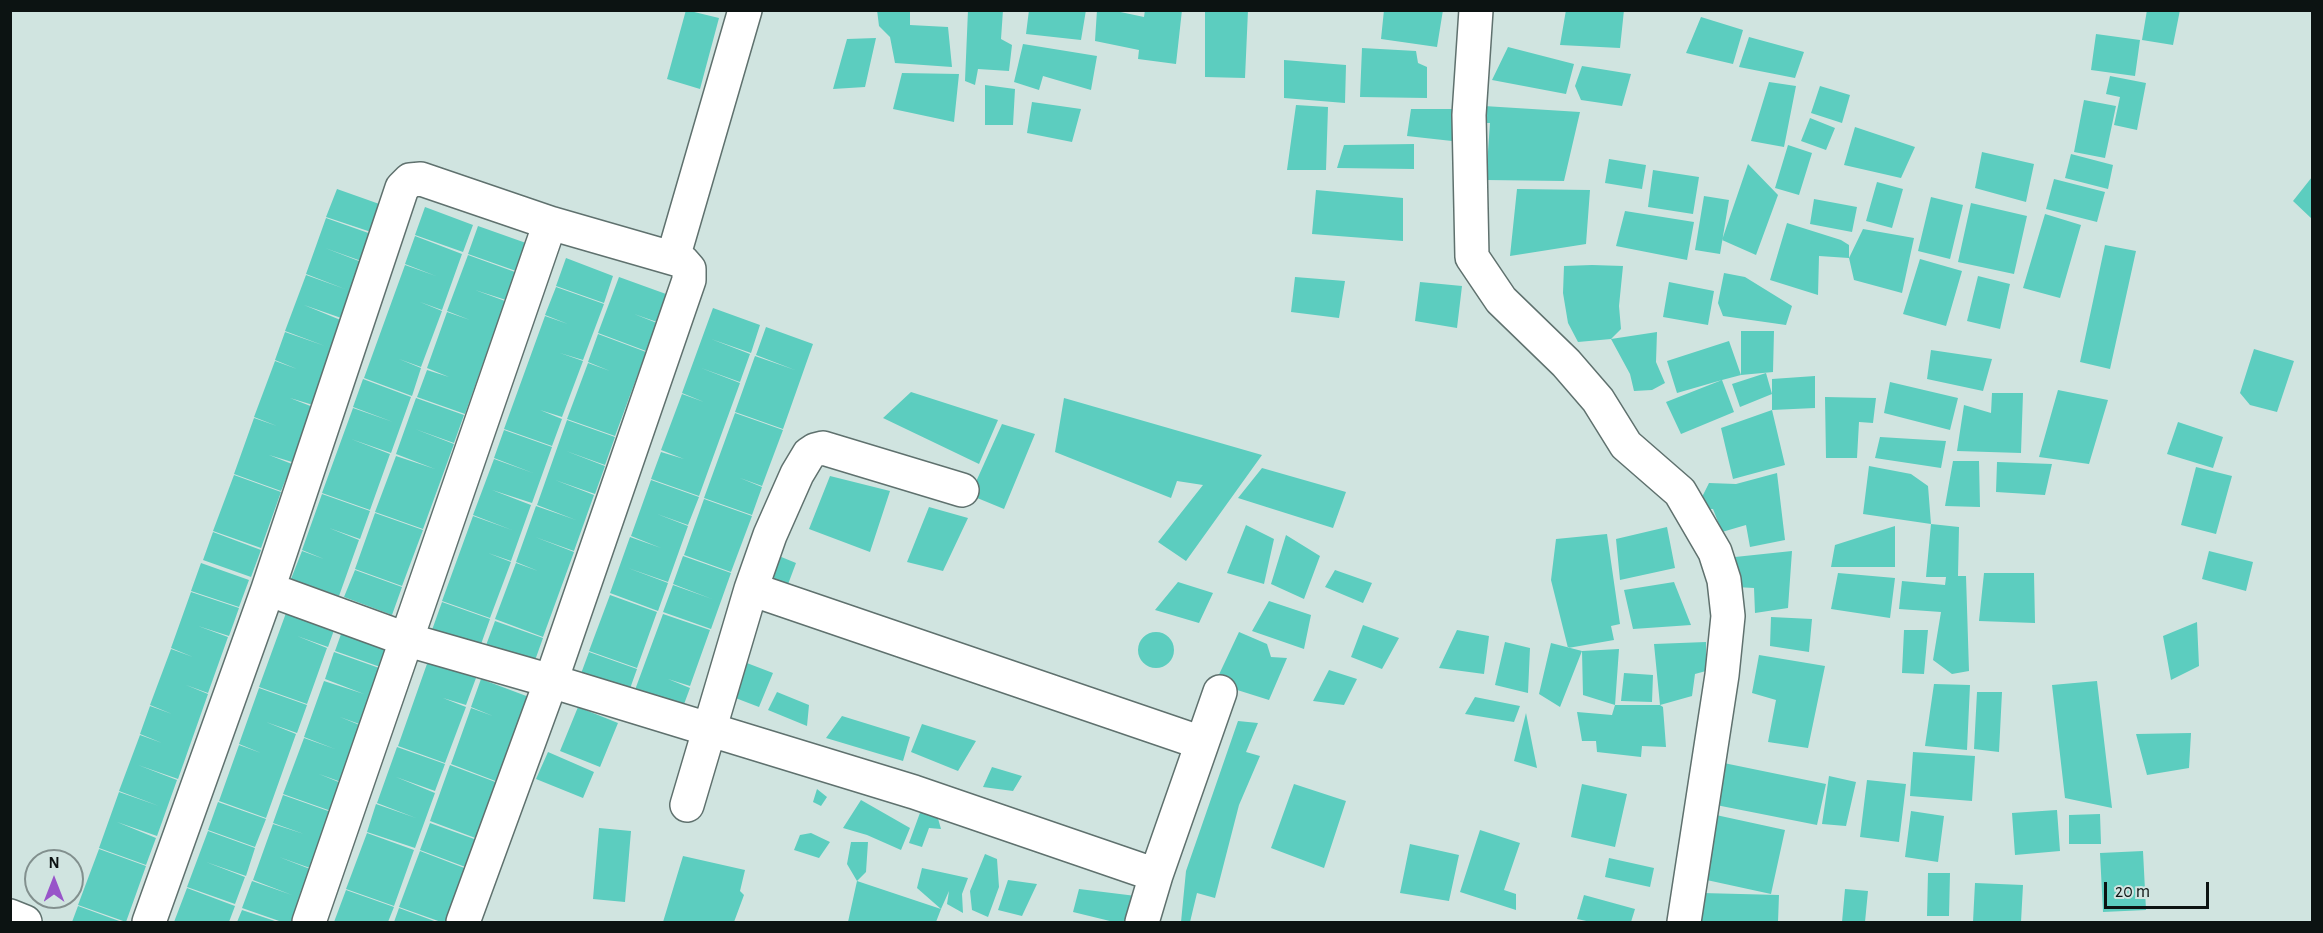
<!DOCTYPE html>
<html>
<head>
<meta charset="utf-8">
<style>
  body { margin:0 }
  #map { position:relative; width:2323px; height:933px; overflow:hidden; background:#d0e4e0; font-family:"Alegreya Sans",sans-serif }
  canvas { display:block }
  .frame { position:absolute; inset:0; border:12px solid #0c1312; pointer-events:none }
  .north { position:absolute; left:24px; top:849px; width:60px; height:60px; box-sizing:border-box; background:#d0e4e0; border:2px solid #82908e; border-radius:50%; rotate:0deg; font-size:16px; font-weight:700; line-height:24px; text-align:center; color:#0c1312 }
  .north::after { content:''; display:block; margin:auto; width:21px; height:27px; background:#9855c9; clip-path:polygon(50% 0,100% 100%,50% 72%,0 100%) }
  .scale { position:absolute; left:2104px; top:882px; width:105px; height:27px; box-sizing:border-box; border:3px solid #0c1312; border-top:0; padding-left:8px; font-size:18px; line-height:21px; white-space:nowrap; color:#0c1312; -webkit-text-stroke:4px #d0e4e0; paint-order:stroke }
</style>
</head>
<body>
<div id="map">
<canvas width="2323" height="933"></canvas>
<div class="frame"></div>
<div class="north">N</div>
<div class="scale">20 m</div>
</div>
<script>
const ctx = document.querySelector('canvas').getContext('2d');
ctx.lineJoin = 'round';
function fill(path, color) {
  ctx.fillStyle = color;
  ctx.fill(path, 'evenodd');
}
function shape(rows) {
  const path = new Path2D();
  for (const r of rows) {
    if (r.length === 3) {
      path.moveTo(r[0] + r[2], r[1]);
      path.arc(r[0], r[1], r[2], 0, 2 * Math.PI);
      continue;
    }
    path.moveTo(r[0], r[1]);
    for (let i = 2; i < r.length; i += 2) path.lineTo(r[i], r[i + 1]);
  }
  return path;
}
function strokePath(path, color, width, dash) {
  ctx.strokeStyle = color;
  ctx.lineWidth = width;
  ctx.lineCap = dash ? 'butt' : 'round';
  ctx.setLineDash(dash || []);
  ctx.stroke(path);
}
fill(shape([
  [686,10,719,18,700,89,667,79],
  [877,10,910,10,910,25,948,27,952,67,895,63,890,37,879,26],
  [968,10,1003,10,1001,39,1012,45,1009,71,978,69,975,85,965,81],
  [1029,10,1086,10,1081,40,1026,34],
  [1097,10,1111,10,1144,17,1145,10,1182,10,1176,64,1138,59,1139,50,1095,41],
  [1205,10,1248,10,1245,78,1205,77],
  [1384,10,1443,10,1437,47,1381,39],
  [1566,10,1624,10,1620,48,1560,45],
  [2147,10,2180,10,2173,45,2142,40],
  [1701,17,1743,30,1733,64,1686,53],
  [2096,34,2140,40,2135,76,2091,70],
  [1749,37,1804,52,1795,78,1739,67],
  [876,38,865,87,833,89,847,39],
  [1023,44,1097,56,1091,90,1043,76,1039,90,1014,82],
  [1508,47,1574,64,1566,94,1492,80],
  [1362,48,1416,51,1418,63,1427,67,1427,98,1360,97],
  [1284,60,1346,65,1345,103,1284,98],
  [1582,66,1631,74,1622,106,1581,100,1575,86],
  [902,73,959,74,954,122,893,109],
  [2110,76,2146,83,2137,130,2114,125,2120,97,2106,94],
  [1769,82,1796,86,1784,147,1751,141],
  [985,85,1015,89,1013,125,985,125],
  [1820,86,1850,95,1842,123,1811,113],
  [2084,100,2116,106,2105,158,2074,152],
  [1032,102,1081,109,1072,142,1027,133],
  [1296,105,1328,107,1326,170,1287,170],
  [1484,106,1580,112,1564,181,1486,180,1490,123,1479,123],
  [1411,109,1461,109,1452,141,1407,136],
  [1810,118,1835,128,1826,150,1801,141],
  [1855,127,1915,147,1901,178,1844,165],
  [1414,144,1414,169,1337,168,1344,145],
  [1788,145,1812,153,1799,195,1775,188],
  [1982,152,2034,164,2026,202,1975,188],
  [2071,154,2113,165,2108,189,2065,178],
  [1609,159,1646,165,1642,189,1605,183],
  [1748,164,1778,195,1756,255,1722,240],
  [1653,170,1699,177,1693,214,1648,207],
  [2312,177,2312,219,2293,201],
  [2054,179,2105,192,2097,222,2046,209],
  [1877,182,1903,189,1892,228,1866,221],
  [337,189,385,206,374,233,326,217],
  [1517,189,1590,190,1586,244,1510,256],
  [1316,190,1403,198,1403,241,1312,234],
  [1704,196,1729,200,1720,254,1695,250],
  [1931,197,1963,205,1950,259,1918,251],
  [1814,199,1857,207,1852,232,1810,224],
  [1971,203,2027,216,2014,274,1958,262],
  [425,207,473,225,463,252,415,235],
  [1625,211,1694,222,1687,260,1616,246],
  [2045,214,2081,225,2060,298,2023,288],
  [326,218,374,235,364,262,325,248,364,263,344,319,304,305,343,321,313,405,290,398,313,407,292,462,269,455,292,464,281,491,234,474,254,418,277,426,254,417,275,361,297,369,275,360,285,332,325,346,285,331,306,275,345,289,306,274],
  [1787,223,1841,240,1849,245,1849,258,1819,256,1818,295,1770,280],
  [478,226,526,243,516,271,468,254],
  [1863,229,1914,238,1902,293,1854,280,1849,258],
  [415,236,462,254,442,310,420,302,442,311,421,367,399,359,421,368,412,396,364,378,405,265,436,276,405,264],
  [2105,245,2136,251,2110,369,2080,362],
  [468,255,515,272,506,300,475,290,505,301,465,414,417,397,427,370,449,377,427,368,447,312,470,320,447,311],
  [566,258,613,276,604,303,556,286],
  [1920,259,1962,271,1946,326,1903,314],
  [1592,265,1623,266,1619,306,1621,329,1611,339,1578,342,1568,323,1563,293,1564,266],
  [1724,273,1745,277,1792,306,1786,325,1723,316,1718,303],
  [1978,276,2010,284,2000,329,1967,321],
  [619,277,666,294,657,322,634,314,657,323,646,351,598,333],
  [1295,277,1345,281,1339,318,1291,312],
  [1420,282,1462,286,1457,328,1415,321],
  [1669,282,1714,291,1708,325,1663,317],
  [556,287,604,304,583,360,560,353,583,361,562,417,540,410,562,419,552,446,504,429,545,316,568,324,545,315],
  [713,308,760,325,751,353,711,339,750,354,740,382,701,368,740,383,699,496,651,479,661,452,684,459,661,450,682,394,704,402,682,393],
  [766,327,813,344,783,429,735,412,755,356,795,370,756,355],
  [1741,331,1774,331,1773,372,1741,375],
  [1657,332,1656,362,1665,383,1652,390,1634,391,1630,374,1611,339],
  [598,334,646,352,615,436,567,419,588,363,610,371,588,362],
  [1729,341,1741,375,1722,380,1734,412,1681,434,1666,402,1722,380,1677,393,1667,361],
  [2254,349,2294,361,2277,412,2250,405,2240,393],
  [1931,350,1992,359,1983,391,1927,379],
  [1766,373,1772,394,1740,407,1732,384],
  [1815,376,1815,408,1772,410,1772,379],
  [363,379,411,397,391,453,351,439,390,454,370,510,322,493,353,408,393,422,353,407],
  [1890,382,1958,398,1950,430,1884,413],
  [2058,390,2108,400,2089,464,2039,457],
  [911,392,998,420,979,464,883,418],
  [1992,393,2023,393,2021,453,1957,451,1964,405,1991,413],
  [1825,397,1876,398,1873,423,1859,422,1857,458,1826,458],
  [416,398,464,415,454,443,415,429,454,444,423,529,375,512,396,456,435,469,396,454],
  [1064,398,1262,455,1186,561,1158,542,1203,485,1177,481,1171,498,1055,452],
  [1772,410,1785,465,1733,479,1721,428],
  [735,413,783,430,762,486,740,478,762,487,752,515,704,498],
  [567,420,615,437,605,465,566,451,605,466,595,494,555,480,594,495,574,551,535,537,574,552,543,637,495,619,516,563,538,571,516,562,536,506,576,520,537,505],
  [2178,422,2223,437,2213,468,2167,454],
  [1002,424,1035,434,1004,509,970,495],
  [504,430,552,447,532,503,492,490,531,505,511,561,488,553,511,562,490,618,442,601,473,516,512,530,473,515,494,459,533,473,494,458],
  [1880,437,1946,441,1941,468,1875,458],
  [1953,461,1979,461,1980,507,1945,506],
  [1997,462,2052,464,2045,495,1996,492],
  [1869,466,1911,474,1928,486,1931,524,1863,514],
  [2196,467,2232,476,2216,534,2181,525],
  [1262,468,1346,492,1333,528,1238,498],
  [1777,473,1785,540,1750,547,1746,525,1722,532,1713,509,1705,509,1702,497,1709,483,1736,484],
  [234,475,281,492,261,548,213,531],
  [830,476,890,491,870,552,809,529],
  [651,480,699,497,688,525,657,514,688,526,668,582,628,568,668,583,658,611,610,593,630,537,661,548,631,536],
  [322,494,370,511,360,539,329,528,359,540,339,596,291,579,302,551,324,559,302,550],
  [704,499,752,516,731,572,684,555],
  [929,507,968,518,943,571,907,562],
  [375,513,423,530,402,586,355,569],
  [1931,524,1959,527,1958,576,1966,576,1969,671,1952,674,1933,660,1941,612,1899,609,1902,581,1945,585,1946,577,1926,577],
  [1246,525,1274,539,1264,584,1227,573],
  [1895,526,1895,567,1831,567,1835,545],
  [1667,527,1675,568,1620,580,1616,539],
  [213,532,261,550,251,577,203,560],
  [1607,534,1620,624,1611,626,1614,640,1568,648,1551,580,1556,539],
  [1286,535,1320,556,1304,599,1271,584],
  [1792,551,1788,608,1755,613,1754,588,1736,587,1735,557],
  [2209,551,2253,562,2246,591,2202,579],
  [774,554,796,563,787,587,764,578],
  [683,556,731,573,711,629,663,612,673,585,712,599,673,584],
  [201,563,249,580,239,607,191,591],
  [355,570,402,587,392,615,344,597],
  [1335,570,1372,583,1363,603,1325,587],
  [1838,573,1895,578,1890,618,1831,609],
  [1984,573,2034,573,2035,623,1979,621],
  [1178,582,1213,593,1199,623,1155,610],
  [1674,582,1691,625,1633,629,1624,590],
  [191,592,239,608,229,636,198,626,228,637,208,693,186,685,208,694,178,779,138,765,177,780,157,836,117,822,156,838,146,865,99,848,119,792,159,806,119,791,140,735,162,743,140,734,150,706,172,714,150,705,171,649,193,657,171,648],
  [610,595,657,612,637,668,589,651],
  [1269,601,1311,615,1304,649,1252,631],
  [290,602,338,619,328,647,297,636,327,648,307,704,259,687],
  [442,602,490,619,480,647,432,630],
  [663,614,710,630,690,686,668,679,690,688,680,715,632,698],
  [1771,617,1812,619,1809,652,1770,646],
  [495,621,543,638,533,666,485,648],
  [2197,622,2199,666,2171,680,2163,636],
  [345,623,393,640,383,668,335,651],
  [1363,625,1399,638,1382,669,1351,657],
  [1457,630,1489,636,1484,674,1439,668],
  [1904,630,1928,630,1924,674,1902,673],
  [1156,650,18],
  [1239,632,1267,644,1271,657,1287,658,1269,700,1215,683],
  [1505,642,1530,648,1528,693,1495,685],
  [1706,642,1706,671,1695,674,1692,696,1660,705,1654,644],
  [1551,643,1582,651,1560,707,1539,694],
  [1619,649,1615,705,1583,695,1582,651],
  [334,652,382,669,362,725,340,717,362,726,341,782,319,774,341,783,331,811,283,794,304,738,335,749,304,737,324,681,364,694,325,679],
  [589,652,637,669,627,697,579,679],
  [1759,655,1825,666,1808,748,1768,742,1776,700,1752,693],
  [739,660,773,673,759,707,725,694],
  [428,661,476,678,466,705,443,698,466,707,445,763,398,746],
  [1329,670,1357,679,1344,705,1313,701],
  [1624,673,1653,675,1652,702,1621,701],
  [481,679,529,697,498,782,451,764,471,708,493,716,471,707],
  [2097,681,2112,808,2065,798,2052,685],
  [1934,684,1970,685,1967,750,1925,746],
  [259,688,307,705,297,733,266,722,296,734,266,818,219,801,239,745,261,753,239,744],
  [777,692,809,705,807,726,768,710],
  [1977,692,2002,692,1999,752,1974,749],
  [1475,697,1520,706,1514,722,1465,714],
  [1615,705,1660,705,1663,707,1666,747,1642,746,1641,757,1597,752,1596,741,1582,741,1577,712,1612,715],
  [578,707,618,723,600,767,560,751],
  [1526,713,1537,768,1514,761],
  [842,716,910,737,903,761,826,738],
  [1238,721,1258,723,1246,752,1260,756,1239,805,1215,898,1197,893,1190,922,1181,922,1186,871],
  [922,724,976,741,958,771,911,752],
  [2191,733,2189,768,2147,775,2136,734],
  [397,747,445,764,435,791,396,777,435,793,415,848,367,832,376,804,416,818,377,803],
  [548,752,594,772,583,798,536,779],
  [1913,752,1975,756,1972,801,1910,796],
  [1714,761,1826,784,1817,825,1706,803],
  [450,765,498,783,478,839,430,821],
  [992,767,1022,776,1013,791,983,787],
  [1829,776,1856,782,1846,826,1822,824],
  [1867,780,1906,784,1899,842,1860,837],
  [1294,784,1346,801,1324,868,1271,848],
  [1582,784,1627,794,1615,847,1571,837],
  [817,789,827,797,821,806,813,802],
  [283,795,331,812,310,868,279,857,310,869,291,922,282,922,242,908,252,881,292,895,253,880,273,824,304,834,273,823],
  [861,800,910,828,901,850,867,835,843,828],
  [218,802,266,819,255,847,208,830],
  [921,810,937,815,941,829,929,828,922,847,909,843],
  [2057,810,2060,851,2015,855,2012,813],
  [1911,811,1944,816,1938,862,1905,857],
  [2100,814,2101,844,2069,844,2069,815],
  [1716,815,1785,830,1771,894,1702,879],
  [430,823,477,840,468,868,420,850],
  [599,828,631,831,625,902,593,899],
  [1480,830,1520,843,1504,890,1516,894,1516,910,1460,892],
  [208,831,255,848,246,876,206,862,245,877,235,904,187,887],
  [367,833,414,850,394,906,346,889],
  [811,833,830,842,819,858,794,850,800,835],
  [851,842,868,842,866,872,857,881,847,864],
  [1410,844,1459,855,1449,901,1400,893],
  [99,849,146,866,126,922,78,905],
  [420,851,467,869,448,922,441,922,399,907],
  [2143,851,2146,910,2103,912,2100,853],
  [985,854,997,859,999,887,988,917,972,910,970,891],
  [683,856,745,870,740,891,744,895,734,922,663,922],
  [1609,858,1654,868,1650,887,1605,877],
  [922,868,968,878,962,894,963,913,947,904,949,891,941,909,917,888],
  [1928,873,1950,873,1949,916,1927,916],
  [1008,880,1037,884,1022,916,998,910],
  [857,881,941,909,936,922,848,922],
  [1975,883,2023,885,2021,922,1973,922],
  [187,888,235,906,229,922,174,922],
  [1079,889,1136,896,1128,922,1114,922,1073,912],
  [1845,889,1868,891,1865,922,1842,922],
  [346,890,394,907,388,922,334,922],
  [1702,893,1779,895,1778,922,1701,922],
  [1584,895,1635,909,1631,922,1591,922,1577,919],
  [78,906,122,922,72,922],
  [399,908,437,922,394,922],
  [242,910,278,922,237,922]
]), '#5ccdbf');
const minor = shape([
  [1476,10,1469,115,1472,257,1501,300,1566,363,1598,400,1626,445,1680,492,1715,552,1724,580,1728,616,1722,675,1684,922],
  [673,258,745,10],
  [268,589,402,188,410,180,421,179,550,223,682,261,689,269,689,280,551,681,914,792,1156,875,1142,922],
  [751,589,1202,743],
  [687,805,751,589,770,535,797,474,809,454,815,450,823,448,962,490],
  [1156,875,1220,692],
  [10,916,25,922],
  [149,922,268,589,408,640,551,681,463,922],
  [309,922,550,223]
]);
strokePath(minor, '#5f716e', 36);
strokePath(minor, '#fff', 33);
</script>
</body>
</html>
